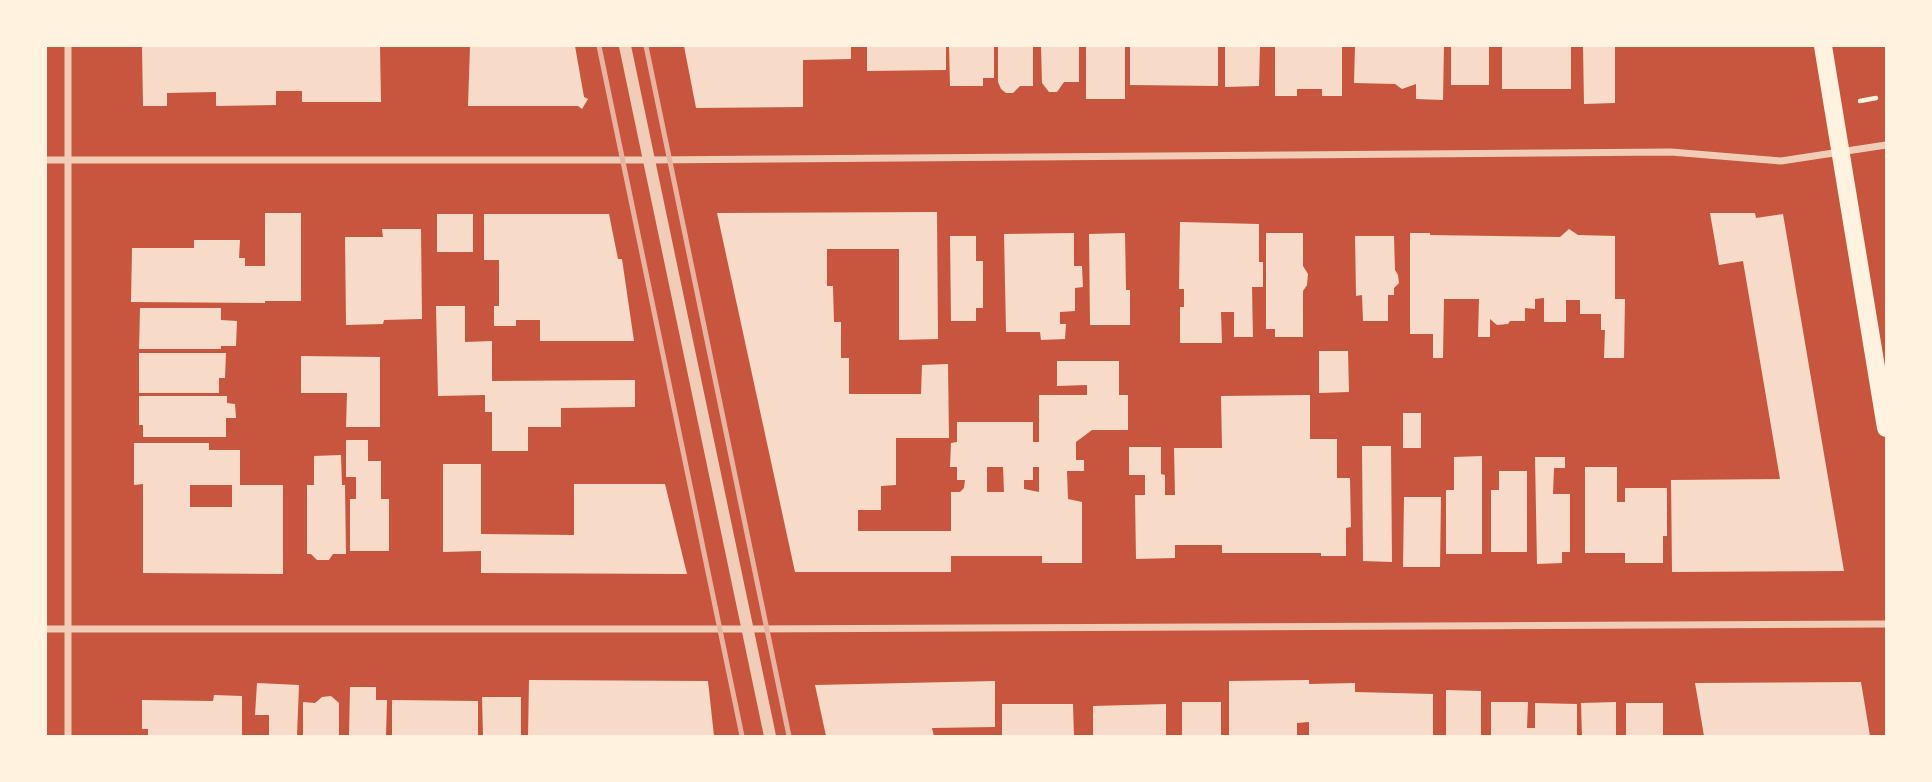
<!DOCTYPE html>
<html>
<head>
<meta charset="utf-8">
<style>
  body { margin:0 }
  #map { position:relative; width:1932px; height:782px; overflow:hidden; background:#c8553d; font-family:"Roboto Serif",serif }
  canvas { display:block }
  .frame { position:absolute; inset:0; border:47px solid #fff3e0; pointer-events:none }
</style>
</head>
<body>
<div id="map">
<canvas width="1932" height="782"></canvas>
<div class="frame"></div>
</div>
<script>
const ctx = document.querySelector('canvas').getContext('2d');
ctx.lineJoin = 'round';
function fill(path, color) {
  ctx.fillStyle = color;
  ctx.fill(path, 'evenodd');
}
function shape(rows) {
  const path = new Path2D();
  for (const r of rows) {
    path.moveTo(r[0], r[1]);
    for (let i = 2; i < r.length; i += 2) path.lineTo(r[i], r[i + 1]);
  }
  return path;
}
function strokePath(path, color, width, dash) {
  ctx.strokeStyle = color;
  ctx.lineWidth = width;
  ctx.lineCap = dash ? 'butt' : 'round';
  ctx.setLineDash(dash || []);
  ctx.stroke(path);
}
fill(shape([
  [142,46,380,46,381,102,302,102,302,91,276,91,276,105,216,106,216,92,167,93,167,106,143,106],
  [470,46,575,46,584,97,588,99,582,109,578,106,468,106],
  [684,46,851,46,851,59,803,60,803,107,696,108],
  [867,46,946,46,946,70,867,71],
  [949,46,994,46,994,78,983,78,983,86,950,86],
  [998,46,1033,46,1033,86,1020,86,1013,93,1006,93,1001,89,998,82],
  [1041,46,1079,46,1079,82,1064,82,1057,92,1049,92,1042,83],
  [1086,46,1125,46,1125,99,1086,99],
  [1130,46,1218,46,1218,86,1130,85],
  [1225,46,1260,46,1259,86,1225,87],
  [1275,46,1342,46,1342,96,1322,96,1322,89,1297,89,1297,96,1275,96],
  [1355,46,1444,46,1443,100,1416,99,1416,84,1402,89,1395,84,1354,83],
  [1451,46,1489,46,1489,85,1451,85],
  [1502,46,1571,46,1571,89,1502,89],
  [1583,46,1615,46,1615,103,1584,104],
  [937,212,938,339,899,340,899,249,827,249,827,286,833,286,834,322,841,322,841,358,849,358,849,394,921,394,922,365,948,364,949,438,896,438,896,485,881,486,881,510,858,510,858,531,951,531,951,492,960,492,964,488,965,480,957,480,957,467,950,467,951,443,957,442,957,422,1033,422,1033,442,1039,442,1039,395,1087,395,1087,385,1057,386,1057,361,1119,361,1119,395,1128,395,1128,430,1092,430,1076,442,1076,460,1084,460,1084,471,1067,471,1068,499,1082,502,1082,563,1042,563,1042,556,951,556,951,572,795,572,717,213],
  [987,467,1003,467,1004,492,987,492],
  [1033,467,1039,467,1039,492,1024,489,1024,480,1033,480],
  [265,213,301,213,301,301,265,301,265,303,131,302,132,248,194,248,194,240,240,240,239,258,245,258,245,266,265,266],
  [1710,213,1755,213,1756,218,1783,214,1844,571,1672,572,1671,480,1780,479,1743,261,1719,265],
  [437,214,473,214,473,252,437,252],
  [484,214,609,214,618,259,622,259,634,341,540,341,540,320,516,320,516,326,494,326,494,306,499,306,499,260,484,260],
  [1180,222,1259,224,1259,262,1263,262,1263,287,1252,287,1253,337,1234,337,1234,312,1221,312,1222,343,1180,343,1180,307,1184,307,1184,289,1179,289],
  [382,229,421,229,422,319,384,320,383,324,346,325,345,237,383,237],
  [1569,229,1578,235,1615,236,1615,299,1625,299,1624,358,1604,358,1605,330,1601,330,1601,314,1580,314,1580,300,1566,300,1566,322,1544,322,1544,298,1535,299,1535,309,1525,308,1525,321,1510,321,1508,324,1497,325,1490,319,1490,337,1478,337,1479,299,1444,299,1443,358,1433,358,1433,334,1410,334,1410,233,1430,233,1430,235,1560,237],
  [1074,233,1074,266,1082,266,1083,287,1075,288,1075,311,1060,312,1060,324,1066,324,1065,339,1041,340,1040,332,1006,332,1004,234],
  [1125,233,1126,290,1130,290,1130,325,1090,325,1089,234],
  [1266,233,1303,233,1303,266,1308,274,1307,285,1303,291,1303,337,1275,337,1275,329,1266,329],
  [950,236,976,236,976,261,983,261,983,308,976,308,976,321,951,321],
  [1355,236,1394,236,1395,270,1398,275,1399,283,1394,288,1394,295,1388,295,1388,321,1363,321,1362,295,1356,296],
  [436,306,465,306,465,342,492,341,492,381,635,380,635,407,561,408,561,427,528,427,528,451,492,451,492,412,485,412,485,395,438,396],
  [140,308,221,308,221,320,237,321,236,346,221,346,221,349,139,349],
  [1319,351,1348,351,1349,392,1319,393],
  [139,353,226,353,225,378,219,378,219,393,139,393],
  [301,356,380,357,380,427,346,427,347,393,301,393],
  [1310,395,1310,439,1337,439,1337,478,1350,478,1351,527,1346,528,1346,556,1321,556,1321,553,1222,553,1222,545,1175,545,1175,558,1136,559,1135,495,1145,495,1145,475,1129,475,1129,447,1161,447,1161,474,1165,475,1165,495,1175,495,1174,448,1222,448,1221,396],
  [139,396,227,396,227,403,235,404,236,418,226,418,226,437,143,437,143,425,139,425],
  [1403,413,1421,413,1421,448,1403,448],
  [346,440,368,440,368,461,381,461,381,499,389,499,389,551,350,551,350,499,356,499,356,477,346,477],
  [134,443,209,443,209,450,240,450,240,485,283,485,283,574,143,573,143,484,134,485],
  [190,485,232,485,232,507,190,507],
  [1362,446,1391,446,1392,562,1363,561],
  [341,455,342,485,345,485,346,554,333,554,329,560,317,560,311,554,307,554,307,485,314,485,314,456],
  [1482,456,1482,554,1446,554,1446,490,1454,490,1454,457],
  [1535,457,1565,457,1565,468,1554,468,1553,494,1570,494,1570,552,1562,552,1562,563,1537,564],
  [443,464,481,464,481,534,574,535,574,484,665,484,687,574,481,573,481,551,443,552],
  [1585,467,1617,467,1617,502,1625,502,1625,488,1667,488,1667,536,1663,536,1663,563,1625,563,1625,553,1585,553],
  [1499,471,1527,471,1527,552,1491,552,1491,490,1499,490],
  [1404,497,1441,497,1440,567,1403,567],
  [529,680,708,681,714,736,528,736],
  [1309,680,1309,684,1355,683,1355,692,1433,694,1433,736,1309,736,1309,722,1297,723,1297,736,1229,736,1229,681],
  [995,681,995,727,932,728,934,736,826,736,815,685],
  [1861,682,1870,736,1704,736,1695,683],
  [257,683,299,685,297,736,269,736,269,715,255,715],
  [350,687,376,687,376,700,387,700,386,736,349,736],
  [1446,690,1481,691,1481,736,1446,736],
  [214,695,242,696,242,736,148,736,148,729,142,729,142,700,213,701],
  [331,696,339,703,339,736,303,736,303,702,315,703,322,697],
  [482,697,521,697,521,736,483,736],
  [392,700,478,701,478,736,392,736],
  [1182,702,1221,702,1221,736,1182,736],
  [1491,702,1528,702,1527,728,1535,728,1535,703,1577,704,1577,736,1491,736],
  [1616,702,1616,736,1582,736,1581,703],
  [1626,703,1663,703,1663,736,1626,736],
  [1002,704,1073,704,1074,736,1002,736],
  [1166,704,1166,736,1093,736,1093,706]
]), '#f7dbc8');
strokePath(shape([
  [1860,101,1876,98]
]), '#fff3e0', 4.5);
strokePath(shape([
  [68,46,68,736],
  [46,160,649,160,1671,152,1781,161,1886,145],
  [46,629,747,629,1886,624]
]), '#f1ccb7', 7);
strokePath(shape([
  [625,46,770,736]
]), '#f1ccb7', 12);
strokePath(shape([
  [1823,46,1886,428]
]), '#fff3e0', 18);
strokePath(shape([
  [599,46,742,736],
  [646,46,789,736]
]), '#e9b49f', 5);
</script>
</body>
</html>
